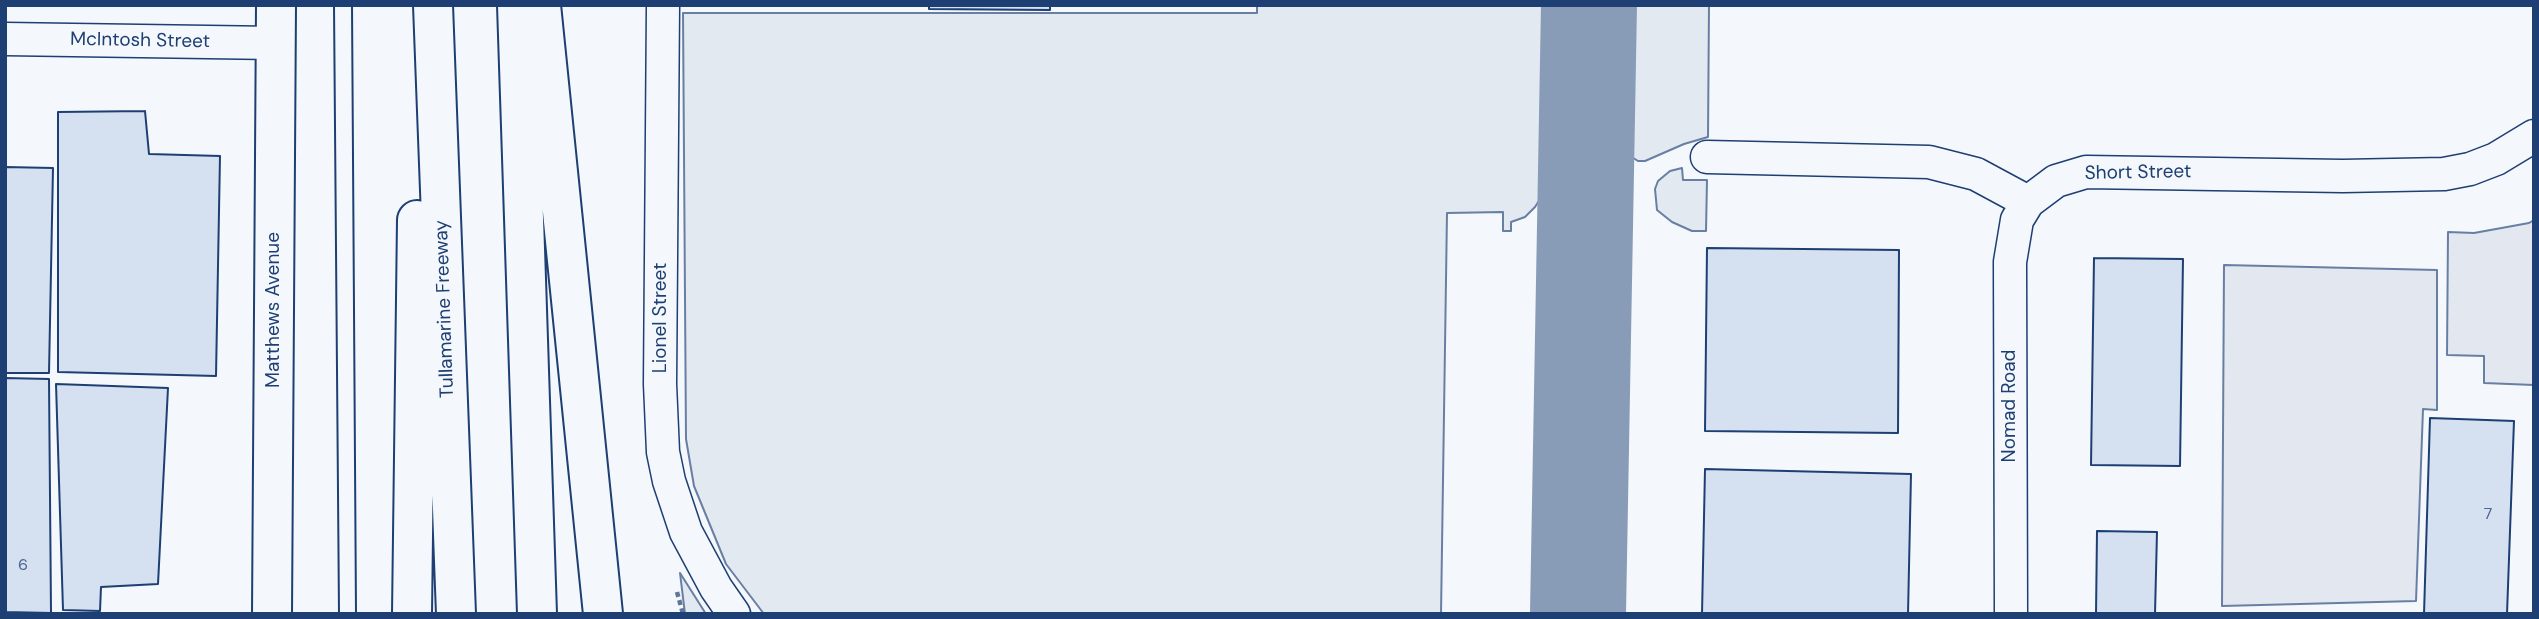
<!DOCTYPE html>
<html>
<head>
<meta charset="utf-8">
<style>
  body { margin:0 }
  #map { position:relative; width:2539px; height:619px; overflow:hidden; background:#f4f7fb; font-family:"DM Sans",sans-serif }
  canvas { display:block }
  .frame { position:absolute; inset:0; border:7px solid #1d3f73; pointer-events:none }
</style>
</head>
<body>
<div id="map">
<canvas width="2539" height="619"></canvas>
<div class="frame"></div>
</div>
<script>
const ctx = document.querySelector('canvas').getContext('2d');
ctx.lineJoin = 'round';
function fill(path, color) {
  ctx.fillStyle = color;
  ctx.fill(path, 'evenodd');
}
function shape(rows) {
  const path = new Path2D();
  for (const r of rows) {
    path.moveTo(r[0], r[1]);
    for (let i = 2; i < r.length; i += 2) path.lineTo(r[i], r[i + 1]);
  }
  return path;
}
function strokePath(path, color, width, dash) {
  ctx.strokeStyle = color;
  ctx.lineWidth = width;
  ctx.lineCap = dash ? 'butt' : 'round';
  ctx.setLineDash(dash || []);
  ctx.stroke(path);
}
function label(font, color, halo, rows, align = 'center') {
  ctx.font = font + ' "DM Sans",sans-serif';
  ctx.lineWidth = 5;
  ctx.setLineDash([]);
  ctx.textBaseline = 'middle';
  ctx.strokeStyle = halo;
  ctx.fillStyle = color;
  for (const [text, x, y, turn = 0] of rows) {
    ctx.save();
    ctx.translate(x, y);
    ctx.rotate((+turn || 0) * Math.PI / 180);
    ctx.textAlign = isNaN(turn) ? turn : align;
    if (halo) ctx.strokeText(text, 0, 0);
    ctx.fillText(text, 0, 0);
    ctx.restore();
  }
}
const green = shape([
  [1257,5,1547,5,1542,196,1535,207,1525,217,1511,222,1511,231,1503,231,1503,212,1447,213,1441,614,764,614,726,564,694,486,686,439,683,13,1257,13,1257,5],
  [1630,5,1709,5,1708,137,1684,144,1645,161,1638,161,1627,154,1630,5],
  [1682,168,1683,180,1707,180,1706,231,1692,231,1672,222,1657,210,1655,189,1658,181,1670,171,1682,168],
  [680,573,706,614,685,614,680,573]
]);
fill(green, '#e3e9f0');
strokePath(green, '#687fa3', 2);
const parking = shape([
  [2534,220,2534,385,2484,383,2484,356,2447,355,2448,232,2474,233,2529,223,2534,220],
  [2224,265,2437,270,2437,410,2423,409,2416,601,2222,606,2224,265]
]);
fill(parking, '#e3e8f0');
strokePath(parking, '#687fa3', 2);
strokePath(shape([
  [1578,613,1589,5]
]), '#889bb7', 96);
const building = shape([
  [929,5,1050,5,1050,10,929,9,929,5],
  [145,111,149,154,220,156,216,376,58,372,58,112,145,111],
  [5,167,53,168,49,373,5,373,5,167],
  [1707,248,1899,250,1898,433,1705,431,1707,248],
  [2094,258,2183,259,2180,466,2091,465,2094,258],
  [5,378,49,379,51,613,5,612,5,378],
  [56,384,168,388,158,584,101,587,100,611,63,610,56,384],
  [2430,418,2514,421,2507,614,2424,614,2430,418],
  [1705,469,1911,474,1908,614,1702,614,1705,469],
  [2097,531,2157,532,2155,614,2096,614,2097,531]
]);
fill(building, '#d5e0f0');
strokePath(building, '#1d3f73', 2);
const street = shape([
  [663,5,660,384,663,452,669,481,686,532,716,588,734,614],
  [5,39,275,43],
  [1707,157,1929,162,1976,174,2028,202,2056,181,2086,172,2343,176,2444,174,2470,169,2496,159,2534,136],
  [2011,614,2010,262,2017,220,2028,202]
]);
const secondary = shape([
  [272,614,276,5]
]);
const highway = shape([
  [433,5,456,614],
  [517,5,537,614],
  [541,5,603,614],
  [412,614,417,220]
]);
strokePath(street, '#1d3f73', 35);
strokePath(secondary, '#1d3f73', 42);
strokePath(highway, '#1d3f73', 42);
strokePath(shape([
  [677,592,683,614]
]), '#5e769c', 4.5, [5, 3.5]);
strokePath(street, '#f4f7fb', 32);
strokePath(secondary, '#f4f7fb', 38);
strokePath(highway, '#f4f7fb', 38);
strokePath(shape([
  [334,5,339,614],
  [352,5,356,614]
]), '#1d3f73', 2);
label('16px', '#4b6792', null, [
  ["7",2488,515],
  ["6",23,566]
]);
label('19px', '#1d3f73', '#f4f7fb', [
  ["McIntosh Street",140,41,1],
  ["Short Street",2138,173,-1],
  ["Tullamarine Freeway",445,309,-92],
  ["Matthews Avenue",274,310,-90],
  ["Lionel Street",661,318,-90],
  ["Nomad Road",2010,406,-90]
]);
</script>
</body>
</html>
